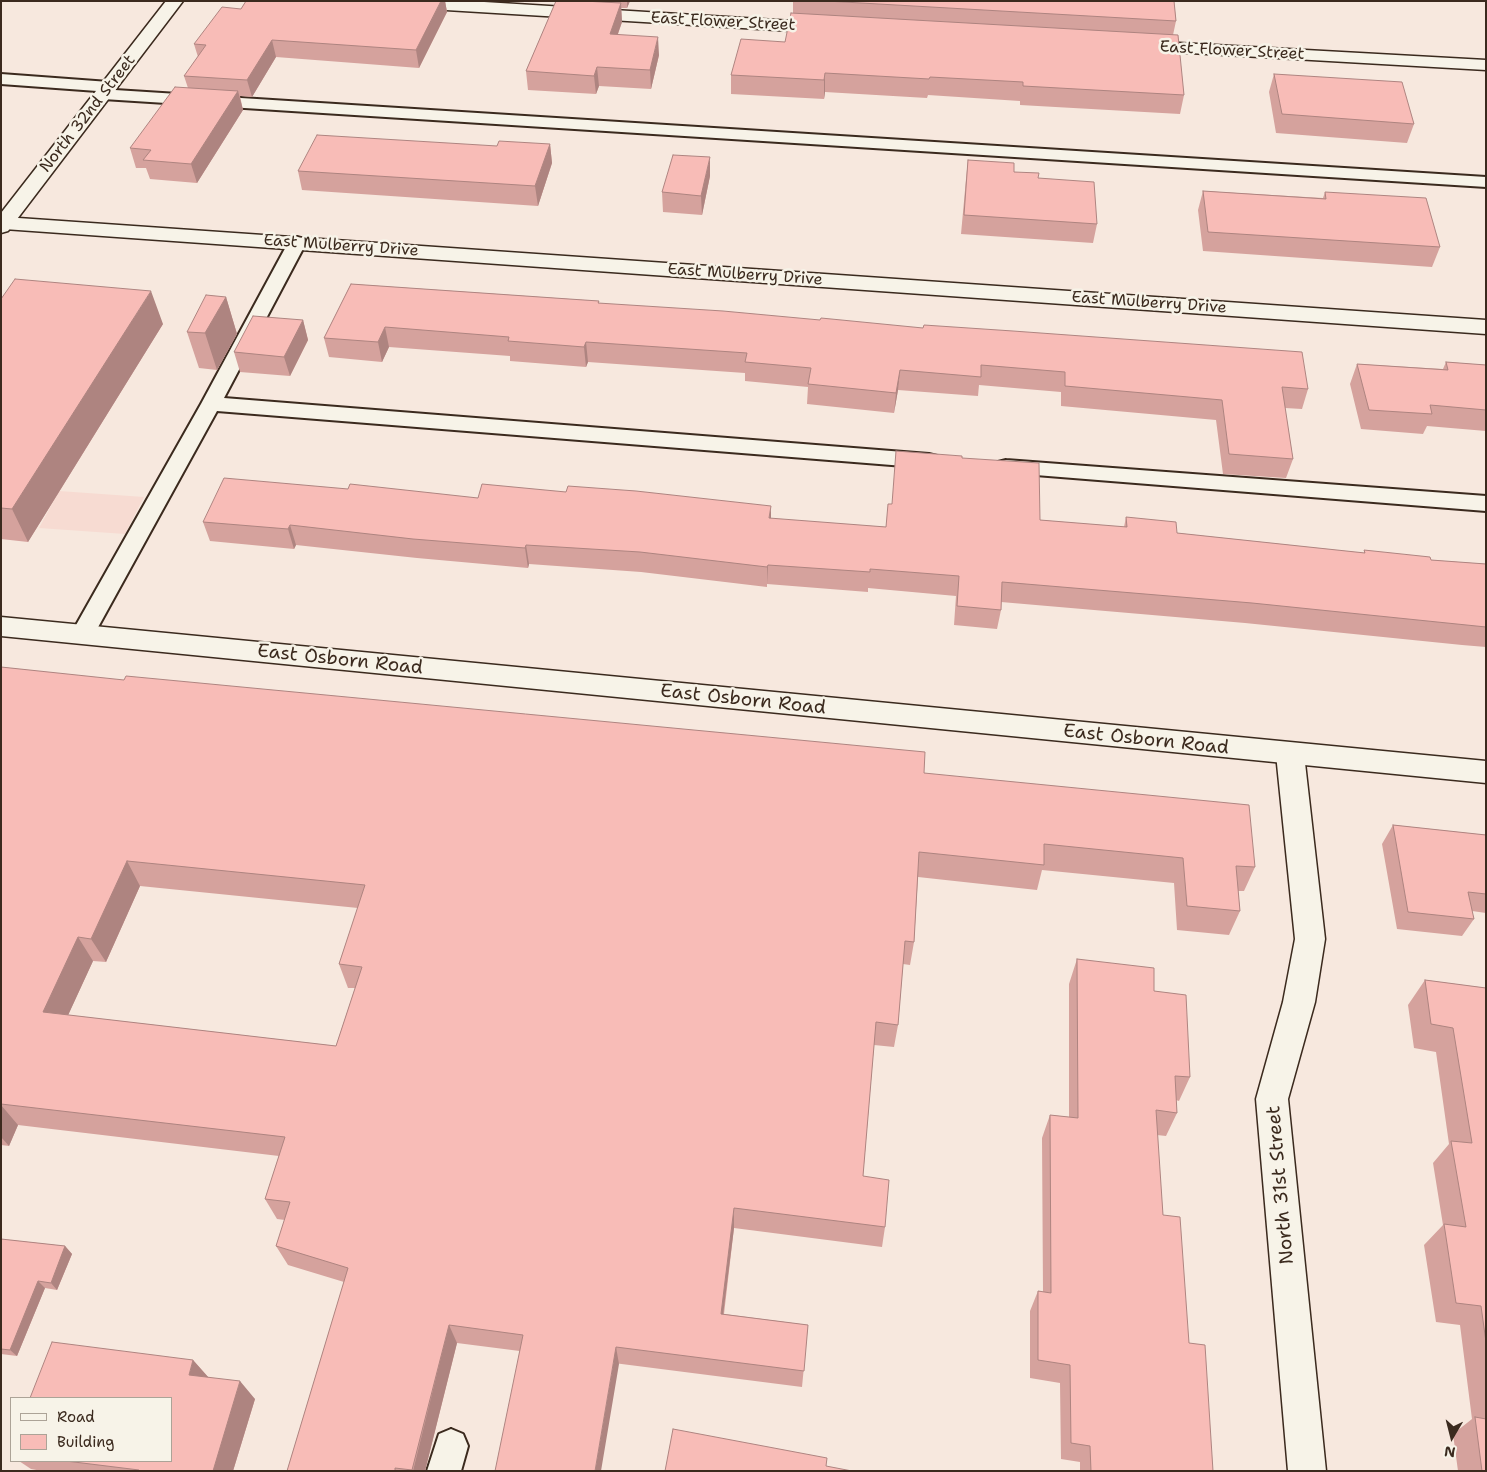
<!DOCTYPE html>
<html>
<head>
<meta charset="utf-8">
<style>
  body { margin:0 }
  #map { position:relative; width:1487px; height:1472px; overflow:hidden; background:#f7e8de; font-family:"Shantell Sans",sans-serif }
  canvas { display:block }
  .frame { position:absolute; inset:0; border:2px solid #3b2a1e; pointer-events:none }
  .legend { position:absolute; left:10px; top:1397px; width:162px; height:65px; box-sizing:border-box; background:#f7f3e8; border:1px solid #aca397; margin:0; padding:6px 9px; list-style:none; font-size:15px; color:#3b2a1e }
  .legend li { display:flex; align-items:center; gap:10px; height:25px }
  .legend b { width:25px; border:1px solid #aca397 }
  .north { position:absolute; left:1427px; top:1412px; width:50px; height:50px; -webkit-text-stroke:4px #f7f3e8; paint-order:stroke; rotate:188deg; font-size:14px; font-weight:700; line-height:20px; text-align:center; color:#3b2a1e }
  .north::after { content:''; display:block; margin:auto; width:18px; height:22px; background:#3b2a1e; clip-path:polygon(50% 0,100% 100%,50% 72%,0 100%) }
</style>
</head>
<body>
<div id="map">
<canvas width="1487" height="1472"></canvas>
<div class="frame"></div>
<ul class="legend">
<li><b style="height:6px;background:#f7f3e8"></b>Road</li>
<li><b style="height:14px;background:#f8bcb7"></b>Building</li>
</ul>
<div class="north">N</div>
</div>
<script>
const ctx = document.querySelector('canvas').getContext('2d');
ctx.lineJoin = 'round';
function fill(path, color) {
  ctx.fillStyle = color;
  ctx.fill(path, 'evenodd');
}
function shape(rows) {
  const path = new Path2D();
  for (const r of rows) {
    path.moveTo(r[0], r[1]);
    for (let i = 2; i < r.length; i += 2) path.lineTo(r[i], r[i + 1]);
  }
  return path;
}
function strokePath(path, color, width, dash) {
  ctx.strokeStyle = color;
  ctx.lineWidth = width;
  ctx.lineCap = dash ? 'butt' : 'round';
  ctx.setLineDash(dash || []);
  ctx.stroke(path);
}
function label(font, color, halo, rows, align = 'center') {
  ctx.font = font + ' "Shantell Sans",sans-serif';
  ctx.lineWidth = 5;
  ctx.setLineDash([]);
  ctx.textBaseline = 'middle';
  ctx.strokeStyle = halo;
  ctx.fillStyle = color;
  for (const [text, x, y, turn = 0] of rows) {
    ctx.save();
    ctx.translate(x, y);
    ctx.rotate((+turn || 0) * Math.PI / 180);
    ctx.textAlign = isNaN(turn) ? turn : align;
    if (halo) ctx.strokeText(text, 0, 0);
    ctx.fillText(text, 0, 0);
    ctx.restore();
  }
}
fill(shape([
  [59,491,144,497,125,534,39,528]
]), '#f7dbd2');
const lane = shape([
  [1,74,109,82,115,83,117,87,115,90,1486,177,1486,187,103,99,97,98,95,94,97,91,1,84,1,74],
  [297,237,304,239,306,243,224,398,929,454,937,456,940,461,937,466,929,468,217,411,91,640,83,643,75,640,71,634,201,404,288,243,290,239,297,237],
  [1006,460,1486,496,1486,511,998,472,995,467,998,462,1006,460],
  [451,1429,463,1434,468,1446,461,1471,427,1471,439,1434,451,1429]
]);
const street = shape([
  [372,1,468,1,825,23,831,24,834,28,831,32,825,33,380,6,374,5,372,1],
  [1143,41,1486,60,1486,70,1137,50,1134,46,1137,42,1143,41],
  [4,217,1486,320,1486,334,4,229,1,228,1,218,4,217],
  [1290,743,1300,746,1304,754,1325,939,1315,1002,1288,1099,1326,1471,1288,1471,1256,1099,1283,1002,1295,939,1276,754,1280,746,1290,743]
]);
const secondary = shape([
  [166,1,183,1,8,231,1,233,1,213,166,1],
  [1,617,1486,761,1486,783,1,636,1,617]
]);
strokePath(lane, '#3b2a1e', 4);
strokePath(street, '#3b2a1e', 3);
strokePath(secondary, '#3b2a1e', 3);
fill(lane, '#f7f3e8');
fill(street, '#f7f3e8');
fill(secondary, '#f7f3e8');
fill(shape([
  [246,1,445,1,447,12,419,68,276,57,252,97,240,96,243,110,197,183,150,179,146,168,136,168,130,148,188,88,184,76,198,57,194,44,241,9],
  [556,1,630,1,627,8,621,8,622,22,618,34,659,55,651,89,599,86,596,94,528,90,526,71],
  [793,1,1174,1,1176,21,1173,35,1184,95,1180,114,1020,105,1020,101,928,95,927,98,825,92,824,99,731,94,731,75,785,42,793,13],
  [1274,74,1414,124,1407,143,1276,133,1269,92],
  [550,144,552,163,538,206,302,190,298,171,497,146],
  [968,160,1038,178,1097,224,1093,243,961,234,966,179],
  [710,176,702,215,663,212,662,192],
  [1203,191,1323,198,1325,192,1440,247,1432,267,1203,251,1198,210],
  [351,284,599,301,599,303,1308,389,1302,409,1285,408,1293,459,1286,478,1223,474,1216,420,1061,406,1061,392,979,385,978,396,898,390,894,413,807,404,808,387,745,381,745,373,588,362,586,367,510,361,510,356,389,347,382,362,329,357,324,338],
  [226,297,237,334,217,370,199,368,187,332],
  [1,299,163,324,28,542,1,539],
  [303,320,308,340,290,376,240,372,234,352],
  [1446,362,1486,365,1486,431,1427,426,1423,434,1361,429,1350,384,1357,364,1443,369],
  [962,458,1040,520,1124,527,1126,517,1177,533,1364,553,1364,550,1431,560,1486,564,1486,647,1462,645,1245,623,1001,602,1001,610,997,629,954,625,956,596,868,588,868,592,767,584,767,587,641,572,529,564,528,568,417,558,296,545,294,549,210,541,203,522,348,489,886,527,892,504],
  [1,667,924,773,1255,867,1244,891,1238,891,1240,911,1229,935,1177,930,1174,883,1042,870,1037,890,918,877,914,942,910,965,903,964,898,1025,894,1047,874,1045,863,1176,885,1227,882,1247,734,1228,724,1314,808,1325,802,1387,457,1343,425,1471,287,1471,344,1282,288,1265,276,1246,285,1220,277,1219,265,1199,279,1156,18,1125,9,1146,1,1145],
  [140,886,358,908,339,964,348,988,355,988,336,1046,68,1015,93,961,106,962],
  [1393,825,1486,835,1486,913,1472,911,1474,919,1462,936,1397,929,1382,844],
  [1077,959,1154,991,1190,1077,1179,1101,1176,1100,1177,1113,1166,1136,1157,1135,1163,1215,1189,1343,1213,1471,1080,1471,1080,1462,1061,1459,1060,1383,1030,1378,1030,1311,1038,1291,1043,1292,1042,1138,1050,1115,1069,1117,1069,984],
  [1425,980,1486,988,1486,1471,1458,1471,1453,1434,1472,1419,1460,1325,1436,1322,1424,1245,1443,1225,1433,1163,1449,1144,1436,1052,1414,1048,1408,1005],
  [1,1239,65,1246,72,1254,57,1290,45,1288,17,1356,1,1354],
  [193,1360,208,1377,255,1399,233,1471,42,1471,31,1469,19,1461,171,1461]
]), '#d5a29d');
fill(shape([
  [441,1,445,1,447,12,419,68,416,50],
  [627,1,630,1,627,8],
  [621,3,622,22,611,53,610,34],
  [658,37,659,55,651,89,650,70],
  [272,40,276,57,252,97,247,80],
  [597,67,599,86,596,94,594,76],
  [825,73,825,92,824,99,824,80],
  [238,91,243,110,197,183,191,164],
  [550,144,552,163,538,206,535,186],
  [710,157,710,176,702,215,701,196],
  [151,291,163,324,28,542,12,509],
  [226,297,237,334,217,370,205,333],
  [303,320,308,340,290,376,284,357],
  [385,327,389,347,382,362,378,342],
  [586,342,588,362,586,367,584,347],
  [900,370,898,390,894,413,896,393],
  [771,506,771,525,769,518],
  [290,525,296,545,294,549,288,529],
  [526,545,529,564,528,568,525,548],
  [768,565,767,584,767,587,767,567],
  [127,861,140,886,106,962,91,939],
  [78,937,93,961,59,1035,43,1012],
  [1,1105,18,1125,9,1146,1,1137],
  [734,1208,734,1228,721,1331,721,1314],
  [65,1246,72,1254,57,1290,51,1283],
  [38,1281,45,1288,17,1356,10,1350],
  [449,1325,457,1343,425,1471,413,1471],
  [616,1347,619,1364,601,1471,595,1471],
  [193,1360,209,1378,189,1375],
  [240,1381,255,1399,233,1471,213,1471]
]), '#ae8480');
const building = shape([
  [246,1,441,1,416,50,272,40,247,80,184,76,206,45,194,44,222,7,241,9,246,1],
  [556,1,583,1,621,3,610,34,658,37,650,70,597,67,594,76,526,71,556,1],
  [826,1,1174,1,1176,21,826,1],
  [791,13,1178,35,1184,95,1023,86,1023,82,930,77,929,79,825,73,824,80,731,75,741,39,785,42,791,13],
  [1274,74,1402,82,1414,124,1282,114,1274,74],
  [175,87,238,91,191,164,143,160,151,150,130,148,175,87],
  [317,135,497,146,499,141,550,144,535,186,298,171,317,135],
  [673,155,710,157,701,196,662,192,673,155],
  [968,160,1014,163,1014,172,1039,173,1038,178,1094,182,1097,224,964,215,968,160],
  [1203,191,1326,199,1325,192,1426,198,1440,247,1208,232,1203,191],
  [15,279,151,291,12,509,1,508,1,299,15,279],
  [351,284,569,299,599,301,598,303,723,311,820,320,821,318,923,328,924,325,1013,331,1302,352,1308,389,1282,387,1293,459,1229,454,1222,400,1065,386,1065,372,981,365,981,377,900,370,896,393,808,384,811,368,745,362,747,353,586,342,584,347,508,341,509,337,385,327,378,342,324,338,351,284],
  [206,295,226,297,205,333,187,332,206,295],
  [253,316,303,320,284,357,234,352,253,316],
  [1446,362,1486,365,1486,410,1430,405,1432,414,1369,410,1357,364,1448,370,1446,362],
  [896,451,962,456,962,458,1039,463,1040,520,1127,527,1126,517,1176,522,1177,533,1365,553,1364,550,1430,557,1431,560,1486,564,1486,627,1252,603,1002,582,1001,610,957,606,959,576,870,569,870,572,768,565,767,567,640,552,526,545,525,548,413,539,290,525,288,529,203,522,224,478,348,489,350,484,478,498,482,484,566,492,568,486,636,491,771,506,769,518,886,527,888,504,892,504,896,451],
  [1,667,124,680,126,676,925,752,924,773,1249,805,1255,867,1236,866,1240,911,1187,906,1183,858,1044,844,1044,865,919,852,914,942,905,941,898,1025,876,1022,863,1176,889,1180,885,1227,734,1208,721,1314,808,1325,804,1371,616,1347,595,1471,495,1471,523,1335,449,1325,412,1470,395,1468,395,1471,287,1471,348,1268,276,1246,290,1202,265,1199,285,1137,1,1104,1,667],
  [127,861,365,885,339,964,362,967,336,1046,43,1012,78,937,91,939,127,861],
  [1393,825,1486,835,1486,894,1468,892,1474,919,1408,912,1393,825],
  [1077,959,1154,968,1154,991,1186,995,1190,1077,1175,1076,1177,1113,1156,1110,1163,1215,1180,1217,1189,1343,1205,1345,1213,1471,1091,1471,1090,1446,1071,1443,1070,1365,1038,1360,1038,1291,1051,1293,1050,1115,1078,1118,1077,959],
  [1425,980,1486,988,1486,1342,1481,1306,1456,1303,1444,1224,1466,1227,1451,1141,1472,1143,1453,1028,1431,1024,1425,980],
  [1,1239,65,1246,51,1283,38,1281,10,1350,1,1349,1,1239],
  [52,1342,193,1360,189,1375,240,1381,213,1471,138,1471,139,1470,66,1461,171,1461,171,1398,30,1398,52,1342],
  [1475,1417,1486,1419,1486,1471,1482,1471,1475,1417],
  [673,1429,827,1458,826,1466,852,1471,665,1471,673,1429]
]);
fill(building, '#f8bcb7');
strokePath(building, '#ae8480', 1);
label('16px', '#3b2a1e', '#f7f3e8', [
  ["East Flower Street",723,22,3],
  ["East Flower Street",1232,51,3],
  ["North 32nd Street",88,114,-52],
  ["East Mulberry Drive",341,246,4],
  ["East Mulberry Drive",745,275,4],
  ["East Mulberry Drive",1149,303,4]
]);
label('19px', '#3b2a1e', '#f7f3e8', [
  ["East Osborn Road",340,660,6],
  ["East Osborn Road",743,700,6],
  ["East Osborn Road",1146,740,6],
  ["North 31st Street",1281,1185,-95]
]);
</script>
</body>
</html>
